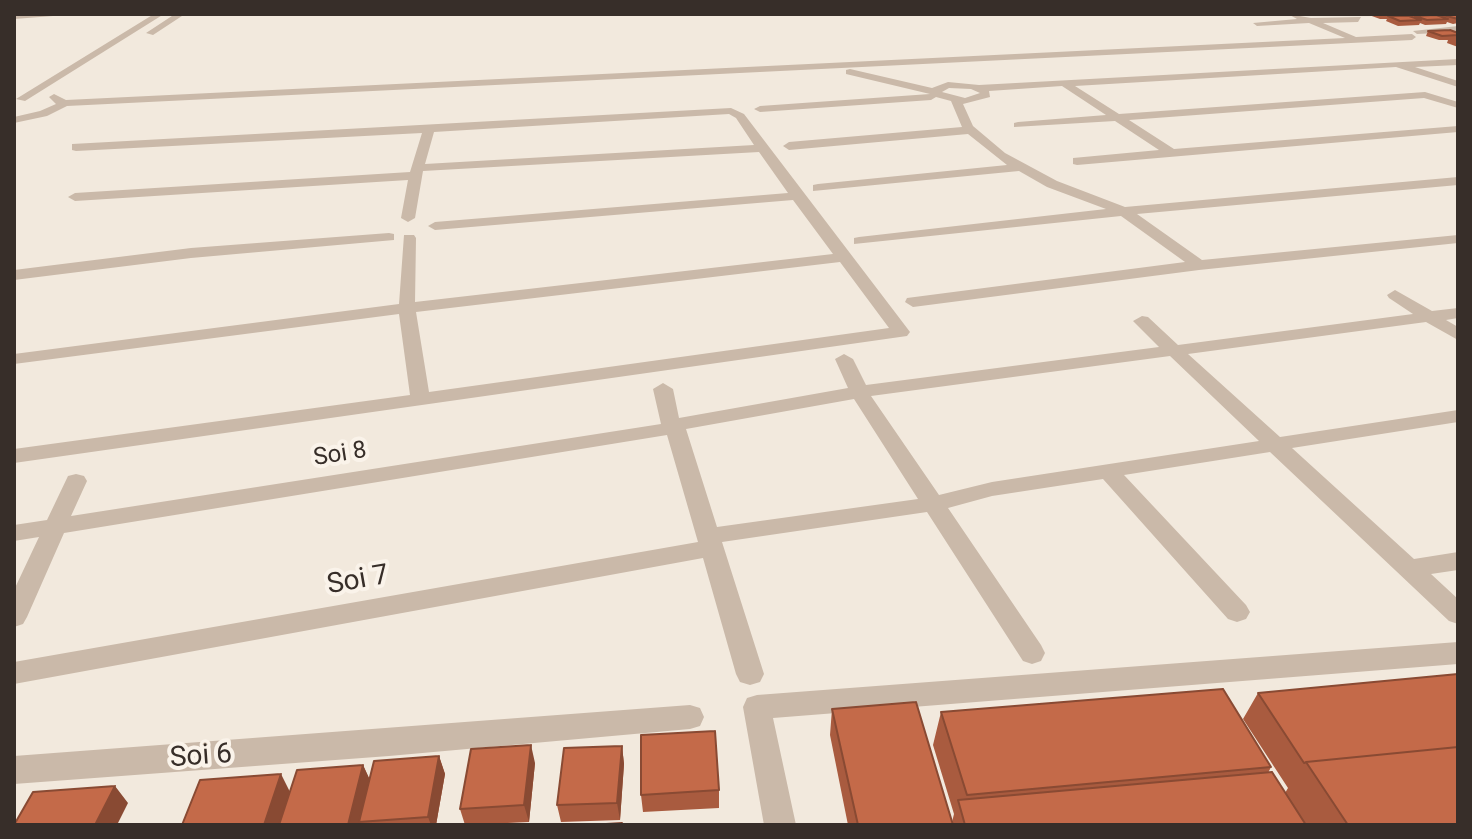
<!DOCTYPE html>
<html>
<head>
<meta charset="utf-8">
<style>
  body { margin:0 }
  #map { position:relative; width:1472px; height:839px; overflow:hidden; background:#f2e9dd; font-family:Roboto,sans-serif }
  canvas { display:block }
  .frame { position:absolute; inset:0; border:16px solid #372e29; pointer-events:none }
</style>
</head>
<body>
<div id="map">
<canvas width="1472" height="839"></canvas>
<div class="frame"></div>
</div>
<script>
const ctx = document.querySelector('canvas').getContext('2d');
ctx.lineJoin = 'round';
function shape(rows) {
  const path = new Path2D();
  for (const r of rows) {
    path.moveTo(r[0], r[1]);
    for (let i = 2; i < r.length; i += 2) path.lineTo(r[i], r[i + 1]);
  }
  return path;
}
function fill(path, color) {
  ctx.fillStyle = color;
  ctx.fill(path, 'evenodd');
}
function strokePath(path, color, width, dash) {
  ctx.strokeStyle = color;
  ctx.lineWidth = width;
  ctx.lineCap = dash ? 'butt' : 'round';
  ctx.setLineDash(dash || []);
  ctx.stroke(path);
}
function label(font, color, halo, rows, align = 'center') {
  ctx.font = font + ' Roboto,sans-serif';
  ctx.lineWidth = 8;
  ctx.setLineDash([]);
  ctx.textBaseline = 'middle';
  ctx.strokeStyle = halo;
  ctx.fillStyle = color;
  for (const [text, x, y, turn = 0] of rows) {
    ctx.save();
    ctx.translate(x, y);
    ctx.rotate((+turn || 0) * Math.PI / 180);
    ctx.textAlign = isNaN(turn) ? turn : align;
    if (halo) ctx.strokeText(text, 0, 0);
    ctx.fillText(text, 0, 0);
    ctx.restore();
  }
}
fill(shape([
  [14,14,51,14,53,16,14,19,14,14],
  [154,14,164,14,25,101,16,99,154,14],
  [175,14,185,14,153,35,146,33,175,14],
  [1288,14,1311,18,1361,17,1358,22,1323,23,1356,37,1412,34,1416,37,1412,40,67,106,47,116,14,123,14,117,40,111,56,104,49,97,54,94,66,100,1345,38,1309,23,1257,26,1253,23,1297,19,1288,14],
  [1458,26,1458,32,1417,34,1413,31,1458,26],
  [1458,59,1458,65,1415,67,1458,81,1458,87,1396,67,1075,86,1119,114,1425,92,1458,102,1458,108,1424,98,1129,120,1174,149,1458,126,1458,132,1077,165,1073,164,1073,158,1159,150,1115,121,1014,127,1014,123,1018,122,1106,115,1062,86,989,91,990,97,963,104,973,126,1005,153,1057,181,1125,207,1458,177,1458,185,1137,214,1202,260,1458,235,1458,243,1199,270,913,307,905,302,907,298,1185,262,1121,216,854,244,854,238,859,237,1106,209,1047,187,1019,171,813,191,813,185,818,184,1007,165,968,134,789,150,783,146,789,142,962,127,951,101,936,97,931,100,760,112,754,109,760,106,930,94,846,74,846,70,850,69,932,88,948,82,979,85,1458,59],
  [949,88,971,89,980,93,965,98,942,92,949,88],
  [731,108,744,114,907,328,910,332,907,336,14,463,14,449,410,395,399,314,14,364,14,354,399,304,404,235,414,235,416,238,415,302,833,254,793,200,435,230,428,226,435,222,788,193,759,152,423,171,415,218,408,222,401,218,408,180,75,201,68,197,75,193,410,172,422,133,76,151,72,150,72,144,731,108],
  [729,114,736,118,754,145,425,164,434,132,729,114],
  [840,262,889,328,429,392,416,312,840,262],
  [389,233,394,234,394,240,191,258,14,280,14,270,191,248,389,233],
  [1395,290,1432,311,1458,308,1458,318,1446,320,1458,327,1458,340,1426,322,1188,354,1280,437,1458,410,1458,422,1292,448,1414,559,1458,552,1458,570,1431,574,1458,599,1458,624,1449,621,1270,452,1124,475,1246,605,1250,612,1246,619,1237,622,1228,619,1103,479,992,496,948,508,1041,645,1045,653,1041,661,1032,664,1023,661,927,512,722,542,764,674,760,682,750,685,740,682,736,674,703,558,14,684,14,662,698,542,667,435,64,533,27,617,23,624,14,627,14,590,39,537,14,541,14,525,47,520,68,476,76,474,84,476,87,481,71,516,661,424,653,389,663,383,673,389,679,418,848,388,835,359,844,354,853,359,866,385,1159,347,1133,321,1142,316,1148,317,1178,345,1413,314,1389,298,1387,295,1395,290],
  [1170,356,1259,441,992,482,939,495,871,396,1170,356],
  [854,399,918,499,717,527,686,429,854,399],
  [1458,642,1458,664,773,718,796,825,764,825,743,707,747,698,757,695,1458,642],
  [690,705,700,708,704,717,700,726,690,729,389,756,14,784,14,756,690,705]
]), '#cab9a9');
fill(shape([
  [1369,14,1458,14,1458,23,1453,24,1447,22,1446,24,1425,25,1420,23,1419,25,1398,26,1386,21,1387,19,1380,19,1369,15],
  [1457,30,1458,47,1447,43,1448,40,1439,40,1426,36,1428,31,1456,32],
  [1258,693,1458,825,848,825,830,735,832,709,952,822,954,814,933,745,941,712,1271,767,1268,773,1285,793,1288,788,1243,719],
  [622,746,624,764,620,820,561,822,557,805],
  [439,756,445,774,436,825,182,825,290,791,363,765,369,779],
  [535,763,529,822,465,825,460,809],
  [719,790,719,808,643,812,641,795]
]), '#a95b3f');
fill(shape([
  [531,745,535,763,529,822,524,805],
  [622,746,624,764,620,820,617,803],
  [439,756,445,774,436,825,431,825,428,817],
  [363,765,371,782,359,822,360,825,348,825],
  [281,774,290,792,280,825,264,825],
  [115,786,128,803,117,825,95,825]
]), '#894a33');
const building = shape([
  [1458,14,1458,19,1443,15,1457,14,1458,14],
  [1436,15,1448,19,1427,20,1415,16,1436,15],
  [1388,16,1409,16,1421,20,1400,21,1388,16],
  [1450,30,1458,33,1458,35,1442,36,1428,31,1450,30],
  [1458,674,1458,747,1306,762,1307,762,1304,763,1258,693,1458,674],
  [1223,689,1271,767,967,795,941,712,1223,689],
  [916,702,953,825,858,825,832,709,916,702],
  [715,731,719,790,641,795,641,735,715,731],
  [531,745,524,805,460,809,471,749,531,745],
  [622,746,617,803,557,805,564,748,622,746],
  [1458,747,1458,825,1348,825,1306,762,1458,747],
  [439,756,428,817,359,822,374,761,439,756],
  [363,765,348,825,279,825,297,770,363,765],
  [1272,772,1306,825,965,825,958,800,1272,772],
  [281,774,264,825,182,825,200,780,281,774],
  [115,786,95,825,14,825,33,792,115,786],
  [622,823,622,825,590,825,622,823]
]);
fill(building, '#c46a49');
strokePath(building, '#894a33', 2);
label('24px', '#372e29', '#faf3ea', [
  ["Soi 8",340,455,-9]
]);
label('28px', '#372e29', '#faf3ea', [
  ["Soi 7",358,581,-10],
  ["Soi 6",201,757,-4]
]);
</script>
</body>
</html>
